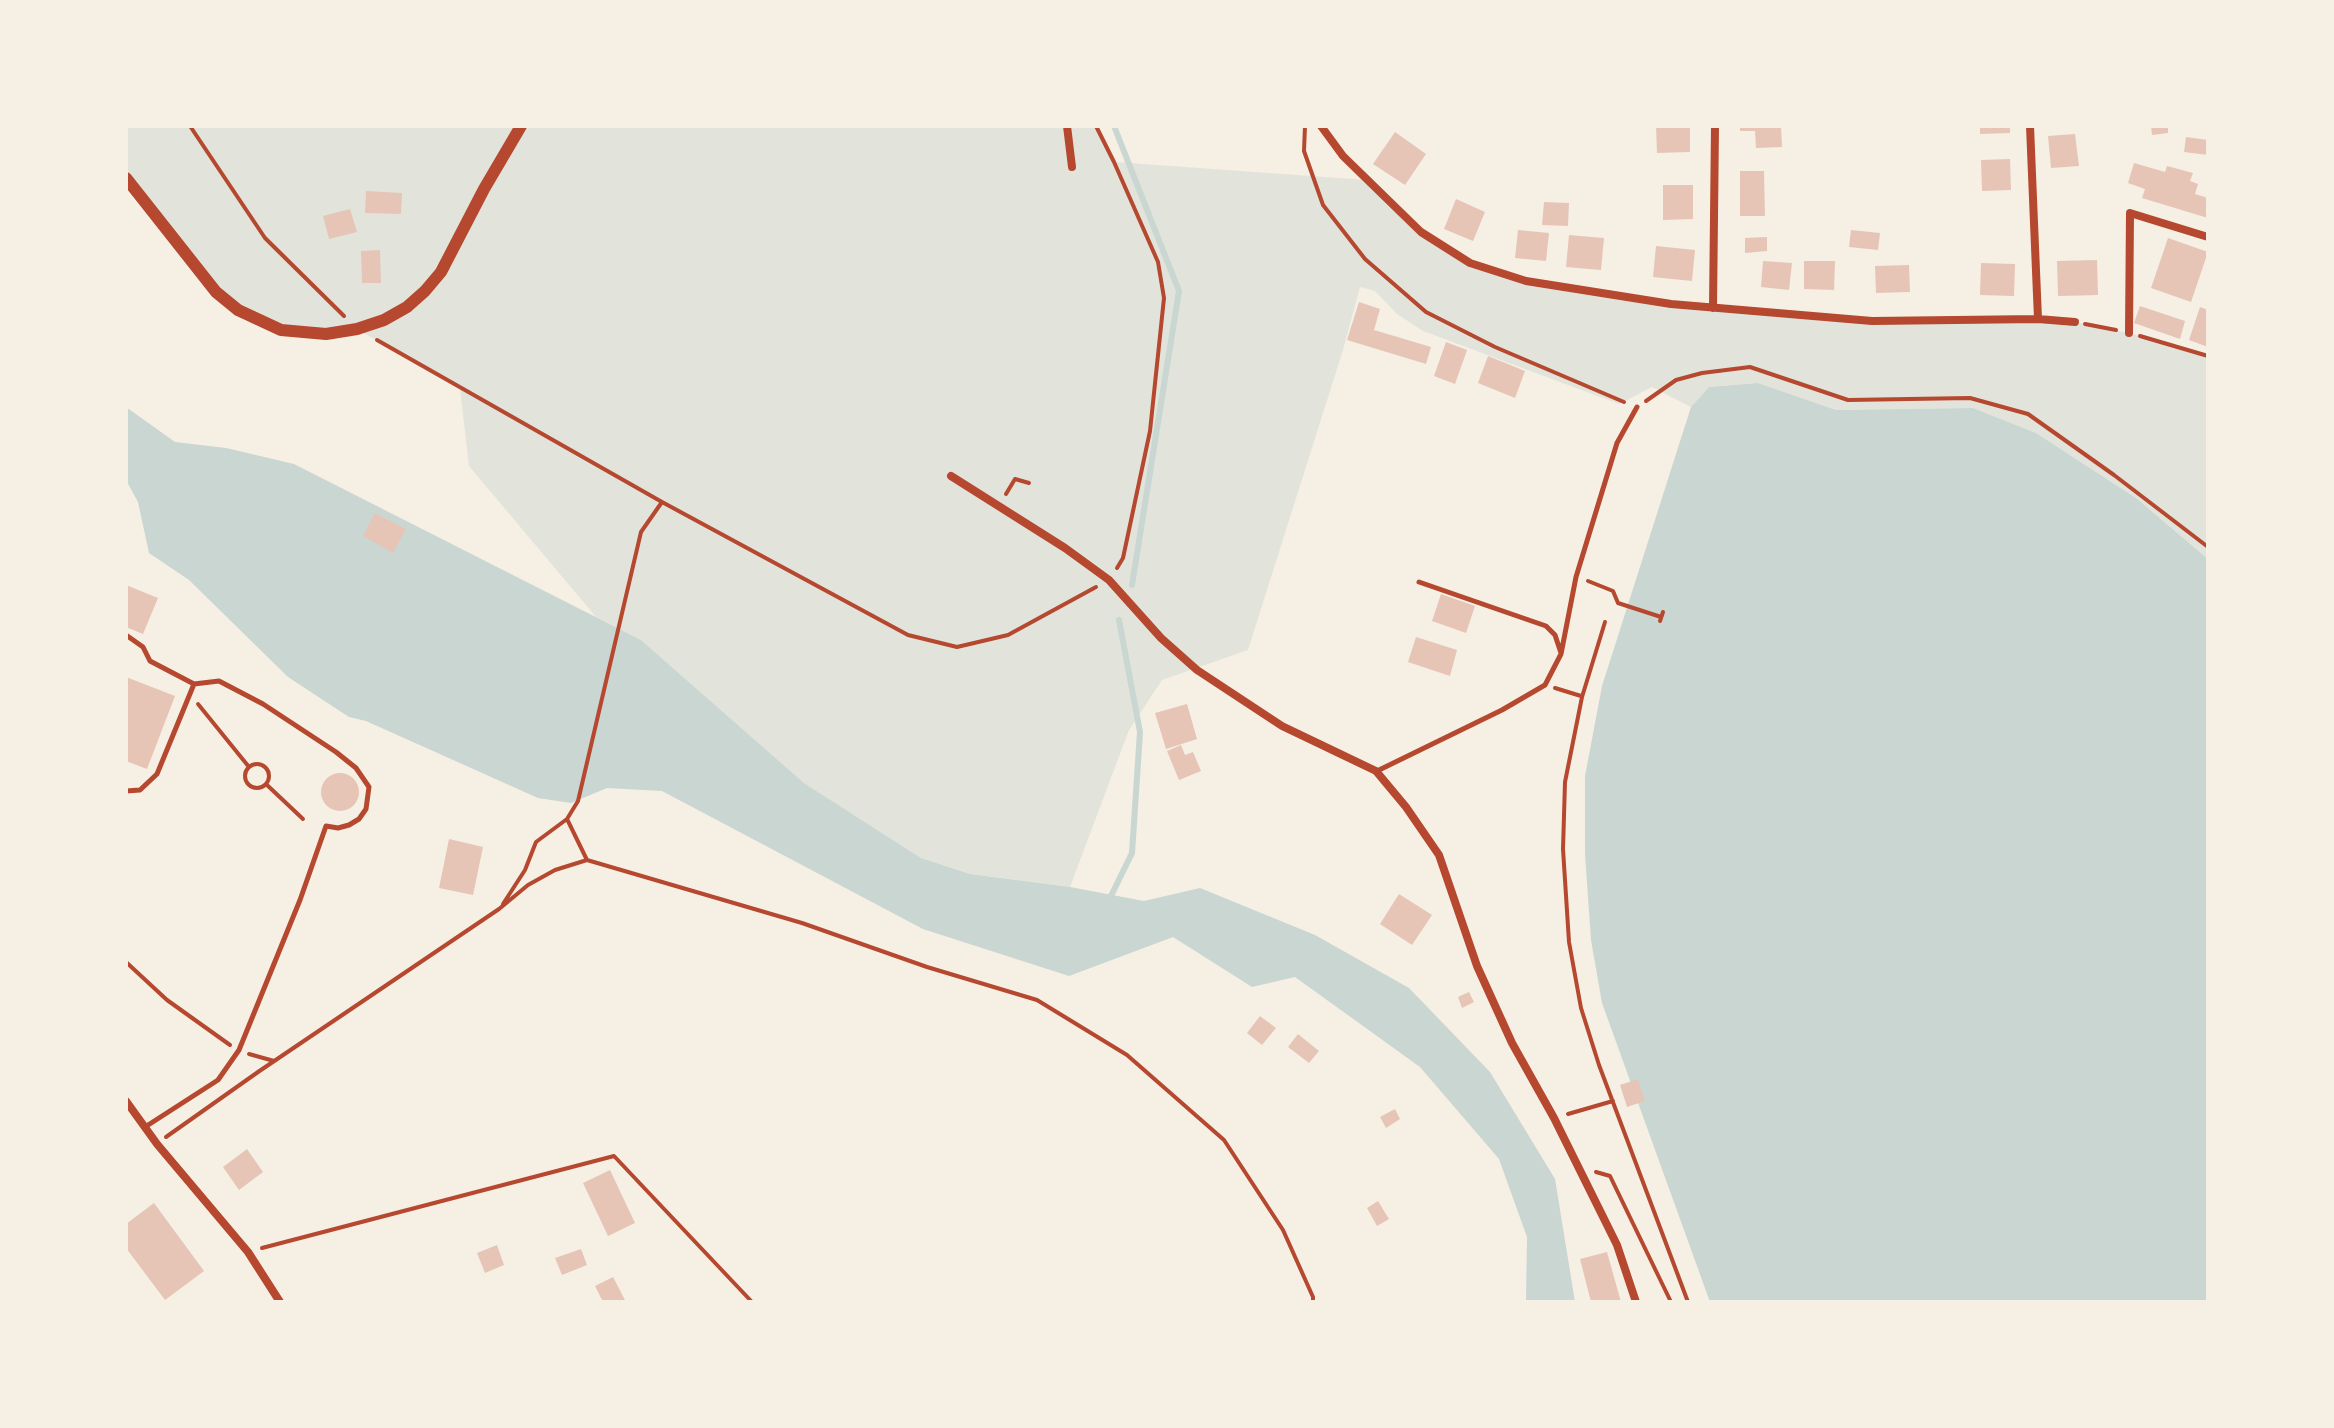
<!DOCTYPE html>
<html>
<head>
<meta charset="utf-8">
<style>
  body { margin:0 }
  #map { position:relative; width:2334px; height:1428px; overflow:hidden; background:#f6efe4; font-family:Raleway,sans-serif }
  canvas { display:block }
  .frame { position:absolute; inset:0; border:128px solid #f6efe4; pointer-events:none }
</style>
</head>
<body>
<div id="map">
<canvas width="2334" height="1428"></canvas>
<div class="frame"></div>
</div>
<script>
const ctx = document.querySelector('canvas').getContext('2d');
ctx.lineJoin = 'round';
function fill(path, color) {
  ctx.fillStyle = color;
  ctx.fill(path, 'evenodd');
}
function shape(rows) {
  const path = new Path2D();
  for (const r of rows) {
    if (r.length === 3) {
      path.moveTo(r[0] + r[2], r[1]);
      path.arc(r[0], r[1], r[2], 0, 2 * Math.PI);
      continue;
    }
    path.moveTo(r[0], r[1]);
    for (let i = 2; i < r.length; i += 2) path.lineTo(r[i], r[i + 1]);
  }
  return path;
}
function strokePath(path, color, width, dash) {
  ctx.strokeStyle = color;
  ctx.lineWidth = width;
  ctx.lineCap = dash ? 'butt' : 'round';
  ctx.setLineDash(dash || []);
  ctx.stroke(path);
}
fill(shape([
  [126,126,1096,126,1115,162,1367,180,1421,232,1470,263,1526,281,1671,304,1872,321,2075,322,2129,333,2208,356,2208,559,2136,498,2036,433,1973,408,1836,410,1758,383,1709,387,1691,407,1652,387,1619,404,1423,331,1397,314,1375,291,1360,287,1343,350,1248,650,1162,680,1129,730,1070,887,970,874,921,858,804,783,641,640,596,617,469,466,460,389,357,329,305,334,238,310,126,178]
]), '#e2e4dc');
fill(shape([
  [1758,383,1836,410,1973,408,2036,433,2136,498,2208,559,2208,1302,1710,1302,1602,1003,1591,940,1585,854,1585,776,1602,686,1691,407,1709,387],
  [126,407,175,442,226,448,294,464,641,640,804,783,921,858,970,874,1070,887,1144,901,1200,888,1315,935,1409,988,1490,1072,1555,1179,1575,1302,1526,1302,1527,1237,1499,1159,1420,1067,1295,977,1252,987,1173,937,1069,976,923,929,662,791,607,788,571,803,538,798,366,721,349,717,288,677,189,580,149,553,138,502,126,480]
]), '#c9d6d2');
strokePath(shape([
  [1114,126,1179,291,1132,585],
  [1109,900,1132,853,1140,732,1119,620]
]), '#c9d6d2', 6);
fill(shape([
  [1656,126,1690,126,1690,152,1657,153],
  [1740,126,1781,126,1782,147,1756,148,1755,131,1740,131],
  [1980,126,2010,126,2010,133,1980,134],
  [2151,126,2168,126,2168,133,2152,135],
  [1395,132,1426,154,1405,185,1373,164],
  [2075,134,2079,166,2051,168,2048,136],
  [2186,137,2208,140,2208,155,2184,152],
  [2010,159,2011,190,1982,191,1981,160],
  [2134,163,2165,172,2167,166,2193,173,2190,181,2198,184,2195,194,2208,198,2208,218,2142,198,2145,189,2128,183],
  [1740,171,1764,171,1765,216,1740,216],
  [1663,185,1693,185,1693,219,1663,220],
  [366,191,402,193,401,214,365,213],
  [1456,199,1485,212,1473,241,1444,229],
  [1544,202,1569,203,1568,226,1542,225],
  [350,209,357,232,329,239,323,216],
  [1518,230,1549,233,1546,261,1515,258],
  [1851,230,1880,233,1878,250,1849,247],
  [1569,235,1604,238,1601,270,1566,267],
  [1767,237,1767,251,1745,253,1745,238],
  [2168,238,2208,252,2191,302,2151,288],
  [1656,246,1695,250,1692,281,1653,277],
  [380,250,381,283,362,283,361,251],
  [2097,260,2098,295,2058,296,2057,261],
  [1763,261,1792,263,1789,290,1761,287],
  [1804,261,1835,261,1834,290,1804,289],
  [1981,263,2015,264,2014,296,1980,295],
  [1909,265,1910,292,1876,293,1875,266],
  [1359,302,1380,309,1374,330,1431,347,1426,364,1347,340],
  [2140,306,2185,321,2180,339,2134,323],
  [2200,307,2208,310,2208,347,2189,340],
  [1446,342,1467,350,1455,384,1434,376],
  [1488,356,1525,371,1515,398,1478,383],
  [375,513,406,529,393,553,363,536],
  [126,585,158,598,143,634,126,627],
  [1441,594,1475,606,1466,633,1432,621],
  [1416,637,1457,650,1450,676,1408,662],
  [126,677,175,696,147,769,126,761],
  [1187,704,1197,739,1166,749,1155,713],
  [1181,745,1185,755,1193,752,1201,771,1179,780,1167,751],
  [340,792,19],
  [449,839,483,847,473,895,439,888],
  [1399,894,1432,915,1412,945,1380,924],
  [1469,992,1474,1002,1462,1008,1458,997],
  [1260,1016,1276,1028,1262,1045,1247,1033],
  [1298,1034,1319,1051,1309,1063,1288,1047],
  [1638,1079,1645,1101,1627,1107,1620,1085],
  [1395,1109,1400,1119,1386,1128,1380,1117],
  [247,1149,263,1172,239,1190,223,1167],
  [610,1170,635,1223,608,1236,583,1183],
  [1378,1201,1389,1219,1377,1226,1367,1208],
  [154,1203,204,1271,165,1300,126,1248,126,1224],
  [497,1245,504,1265,485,1273,477,1253],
  [581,1249,587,1265,562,1275,555,1258],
  [1607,1252,1621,1302,1591,1302,1580,1259],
  [613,1277,625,1300,603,1302,595,1286]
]), '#e6c5b7');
strokePath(shape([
  [190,126,265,238,344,316],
  [1096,126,1114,162,1158,262,1164,298,1150,431,1123,558,1117,568],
  [1305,126,1304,151,1323,205,1365,259,1426,312,1495,347,1624,402],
  [2085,324,2116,330],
  [2140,336,2208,356],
  [377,340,662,502,908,635,957,647,1008,635,1096,587],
  [1646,401,1676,380,1702,373,1750,367,1848,400,1970,398,2028,414,2114,475,2208,547],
  [1006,494,1015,479,1029,483],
  [1588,581,1613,591,1618,603,1661,617],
  [1660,621,1663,612],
  [1605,622,1582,697,1565,782,1563,849,1569,942,1581,1008,1599,1065,1688,1302],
  [1555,688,1581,696],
  [198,704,249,767],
  [257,776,12],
  [267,785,303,819],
  [567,819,587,860],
  [503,904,525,870,536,842,567,819,578,801,641,532,662,502],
  [126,962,167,1000,230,1045],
  [249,1054,274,1061],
  [1568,1114,1613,1101],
  [166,1137,258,1072,499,909,528,885,555,870,587,860,802,923,927,967,1037,1000,1127,1055,1224,1140,1283,1230,1313,1297,1313,1302],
  [1596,1172,1610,1176,1671,1302],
  [262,1248,614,1156,752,1302]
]), '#b5482f', 4);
strokePath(shape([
  [1419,582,1546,626,1555,635,1561,653],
  [126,635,143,647,150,661,194,684],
  [1377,771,1502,710,1545,685,1561,654,1576,577,1617,443,1637,407],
  [126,791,140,790,157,774,194,684,219,681,263,704,336,752,356,768,369,787,366,809,359,819,349,825,338,828,326,826,300,900,239,1050,218,1080,145,1127]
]), '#b5482f', 5);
strokePath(shape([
  [1067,126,1072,167],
  [1321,126,1343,156,1421,232,1470,263,1526,281,1671,304,1872,321,2038,319,2075,322],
  [2030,126,2038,319],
  [1713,308,1715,126],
  [2129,333,2130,213,2208,237],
  [951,476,1065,548,1109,580,1161,638,1197,670,1282,726,1376,771,1406,807,1439,855,1477,966,1512,1043,1554,1118,1617,1245,1636,1302],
  [126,1101,157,1144,248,1252,280,1302]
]), '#b5482f', 8);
strokePath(shape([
  [126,178,216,292,238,310,281,330,326,334,357,329,384,320,407,307,425,291,441,272,484,189,521,126]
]), '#b5482f', 12);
</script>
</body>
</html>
